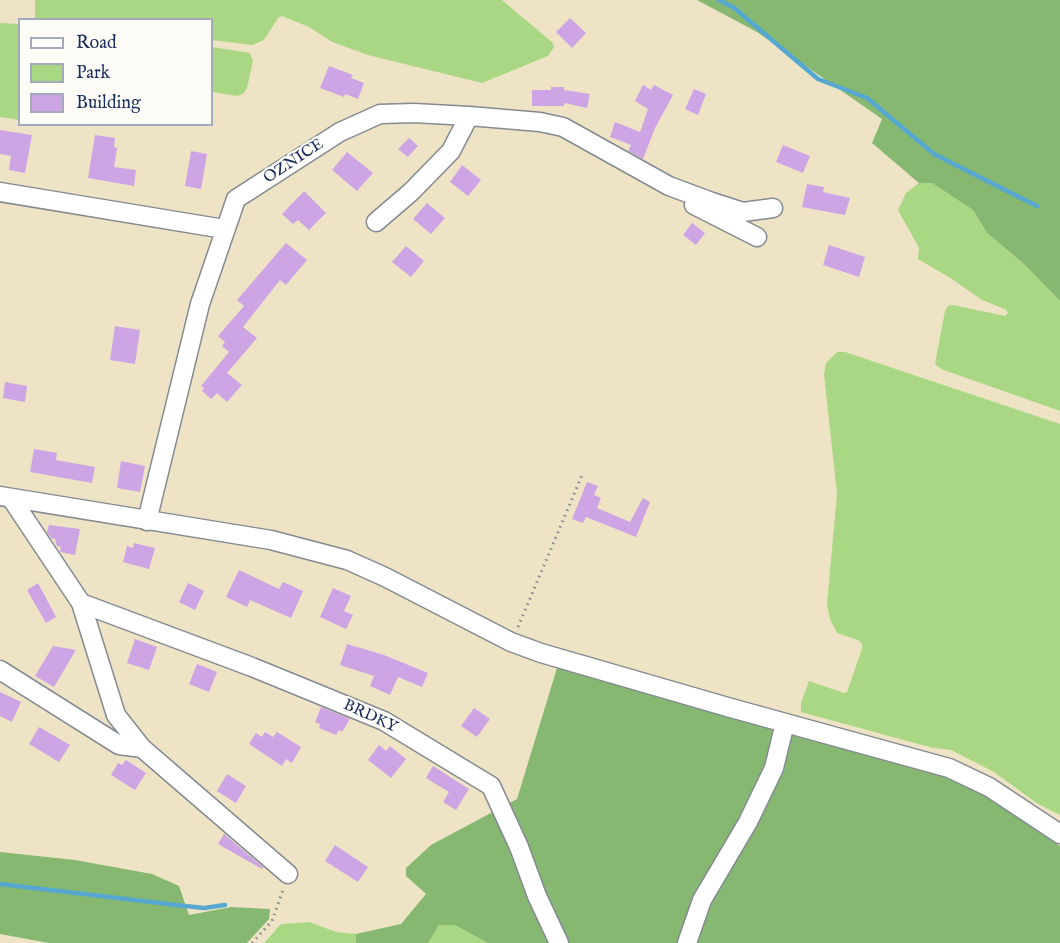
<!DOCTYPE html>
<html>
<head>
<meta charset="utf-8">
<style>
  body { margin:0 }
  #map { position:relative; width:1060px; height:943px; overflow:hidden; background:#eee4c5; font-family:"IM FELL English",serif }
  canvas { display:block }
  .legend { position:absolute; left:18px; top:18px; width:195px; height:108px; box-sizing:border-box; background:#fdfcf7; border:2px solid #a3aaba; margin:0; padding:8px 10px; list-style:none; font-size:18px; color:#1b2f5e }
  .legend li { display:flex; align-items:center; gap:12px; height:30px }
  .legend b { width:30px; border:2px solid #a3aaba }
</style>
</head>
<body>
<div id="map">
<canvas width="1060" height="943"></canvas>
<ul class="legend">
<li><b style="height:8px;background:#fff"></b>Road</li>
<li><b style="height:16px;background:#a9d784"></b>Park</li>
<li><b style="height:16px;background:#cda5e5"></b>Building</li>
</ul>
</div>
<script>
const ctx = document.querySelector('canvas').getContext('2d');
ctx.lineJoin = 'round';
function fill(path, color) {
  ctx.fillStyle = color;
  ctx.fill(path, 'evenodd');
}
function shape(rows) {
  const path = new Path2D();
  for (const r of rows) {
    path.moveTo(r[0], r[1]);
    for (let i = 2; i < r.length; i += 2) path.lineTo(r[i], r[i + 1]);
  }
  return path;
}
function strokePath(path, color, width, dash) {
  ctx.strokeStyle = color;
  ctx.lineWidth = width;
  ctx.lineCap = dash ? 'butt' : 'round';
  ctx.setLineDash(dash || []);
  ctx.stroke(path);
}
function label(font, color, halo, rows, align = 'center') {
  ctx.font = font + ' "IM FELL English",serif';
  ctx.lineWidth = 4.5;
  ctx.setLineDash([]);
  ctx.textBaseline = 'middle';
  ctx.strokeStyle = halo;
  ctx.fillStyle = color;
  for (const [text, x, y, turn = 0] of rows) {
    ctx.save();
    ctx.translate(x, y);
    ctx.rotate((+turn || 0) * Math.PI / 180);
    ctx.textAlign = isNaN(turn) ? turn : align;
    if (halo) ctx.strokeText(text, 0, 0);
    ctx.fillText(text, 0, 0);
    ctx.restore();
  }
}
fill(shape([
  [35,0,502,0,553,43,554,47,548,56,482,83,368,55,332,42,309,27,282,16,278,18,264,40,252,45,212,40,212,20,35,19],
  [0,23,19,24,19,120,0,117],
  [212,47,250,53,253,61,247,88,244,93,238,96,212,92],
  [919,183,932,183,973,210,987,233,1025,265,1060,301,1060,411,941,369,935,364,945,311,948,306,953,305,1005,316,1008,313,1005,309,982,300,952,279,918,259,919,248,898,210,906,193],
  [837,352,845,352,1060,424,1060,815,1038,804,994,772,951,750,933,748,801,712,801,703,809,681,844,693,847,692,862,649,862,644,858,640,837,633,830,619,827,604,837,494,824,374,826,363],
  [309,922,336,932,356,934,356,943,264,943,281,924],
  [439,925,455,925,488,943,428,943]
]), '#a9d784');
fill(shape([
  [697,0,1060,0,1060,301,1025,265,987,233,973,210,932,183,919,183,872,143,882,119,757,32],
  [557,668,946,777,984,795,1060,846,1060,943,488,943,455,925,439,925,428,943,356,943,356,934,401,924,426,894,406,876,406,868,431,845,517,799],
  [0,852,75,860,152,874,179,886,189,915,231,907,270,909,269,919,247,943,49,943,0,934]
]), '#86b872');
strokePath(shape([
  [719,0,733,7,818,79,867,98,934,154,1037,206],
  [0,884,176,905,204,908,225,905]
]), '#57a8d1', 4.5);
fill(shape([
  [570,18,586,33,572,48,556,32],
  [329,66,353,75,351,78,364,83,358,99,345,94,344,97,320,88],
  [643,85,651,90,654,85,673,95,655,128,643,159,628,151,631,145,610,137,615,122,640,132,648,109,635,101],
  [551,87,564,87,564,90,590,94,587,108,564,103,564,106,532,106,532,90,551,90],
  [694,89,706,94,698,115,685,109],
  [0,130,32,135,25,173,9,170,11,156,0,154],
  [95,135,115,138,114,147,117,148,114,167,136,170,134,186,88,178],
  [409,138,418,146,408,157,398,149],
  [783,145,810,156,803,173,776,162],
  [191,151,207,154,201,189,185,186],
  [347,152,373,173,357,191,332,170],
  [462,165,481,180,468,196,450,182],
  [807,184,824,187,823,192,850,198,845,215,802,207],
  [304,191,326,213,309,230,298,220,293,224,282,214],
  [427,203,445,218,431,234,413,219],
  [692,223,705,233,696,245,683,235],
  [286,243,307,260,286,285,280,280,243,327,257,338,227,373,242,385,227,402,217,393,211,399,202,391,204,388,201,386,229,352,222,346,225,342,218,336,244,306,237,300],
  [829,245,865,257,859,277,823,265],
  [406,246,424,261,411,277,392,262],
  [115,326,140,330,135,364,110,360],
  [5,382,27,386,25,402,3,398],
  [34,449,57,453,56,460,95,467,92,483,30,472],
  [121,461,145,466,140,492,117,488],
  [587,482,598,486,594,495,601,498,597,508,630,522,643,498,650,502,636,537,586,517,583,523,572,519],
  [49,525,80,529,75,555,60,552,61,547,57,546,55,539,51,538,47,532],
  [134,543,155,548,149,569,123,562,127,546,133,548],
  [239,570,279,589,283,582,303,591,291,618,250,600,247,607,226,597],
  [38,583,56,617,46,623,27,590],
  [188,583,204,591,195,610,179,602],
  [333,588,351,596,344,611,353,615,346,629,320,617],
  [135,639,157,647,149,670,127,663],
  [347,644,384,655,428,673,422,687,398,677,390,695,370,686,374,676,340,665],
  [53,646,76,650,54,687,35,676],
  [197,664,217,672,209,692,189,684],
  [0,692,21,702,12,722,0,716],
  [321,707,350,719,342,732,339,730,336,735,319,728,320,724,315,722],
  [474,708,490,719,477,737,461,726],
  [39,727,70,745,59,762,29,744],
  [265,732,273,737,277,732,301,747,292,763,286,759,282,766,249,744,256,733,262,737],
  [379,745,386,751,390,746,406,759,391,778,368,760],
  [126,760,146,773,135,790,111,775,118,763,122,765],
  [433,766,469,789,456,810,443,802,449,792,426,778],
  [227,774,246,786,236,803,217,791],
  [224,834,263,867,262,869,218,844],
  [335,845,368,867,358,882,325,861]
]), '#cda5e5');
const minor = shape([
  [0,192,224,229],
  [694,205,757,237],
  [376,222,411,192,451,151,469,116],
  [0,496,271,540,347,560,385,577,511,642,541,653,731,708,949,768,989,787,1060,834],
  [11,498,81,603,116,715,142,748,288,874],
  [147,521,200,304,236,199,340,132,380,114,414,113,469,116,540,122,563,127,669,186,712,202,743,212,773,208],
  [81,603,252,667,384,721,491,786,519,847,537,896,559,943],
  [0,670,119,745,142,748],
  [687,943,702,900,748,822,774,768,785,723]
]);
strokePath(minor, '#848a92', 21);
strokePath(shape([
  [518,627,583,473],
  [252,943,272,921,283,890]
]), '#848a92', 3, [1.5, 4.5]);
strokePath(minor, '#fff', 18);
label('16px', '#1b2f5e', '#fdfcf7', [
  ["OZNICE",294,162,-33],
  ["BRDKY",370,717,25]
]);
</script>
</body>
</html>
